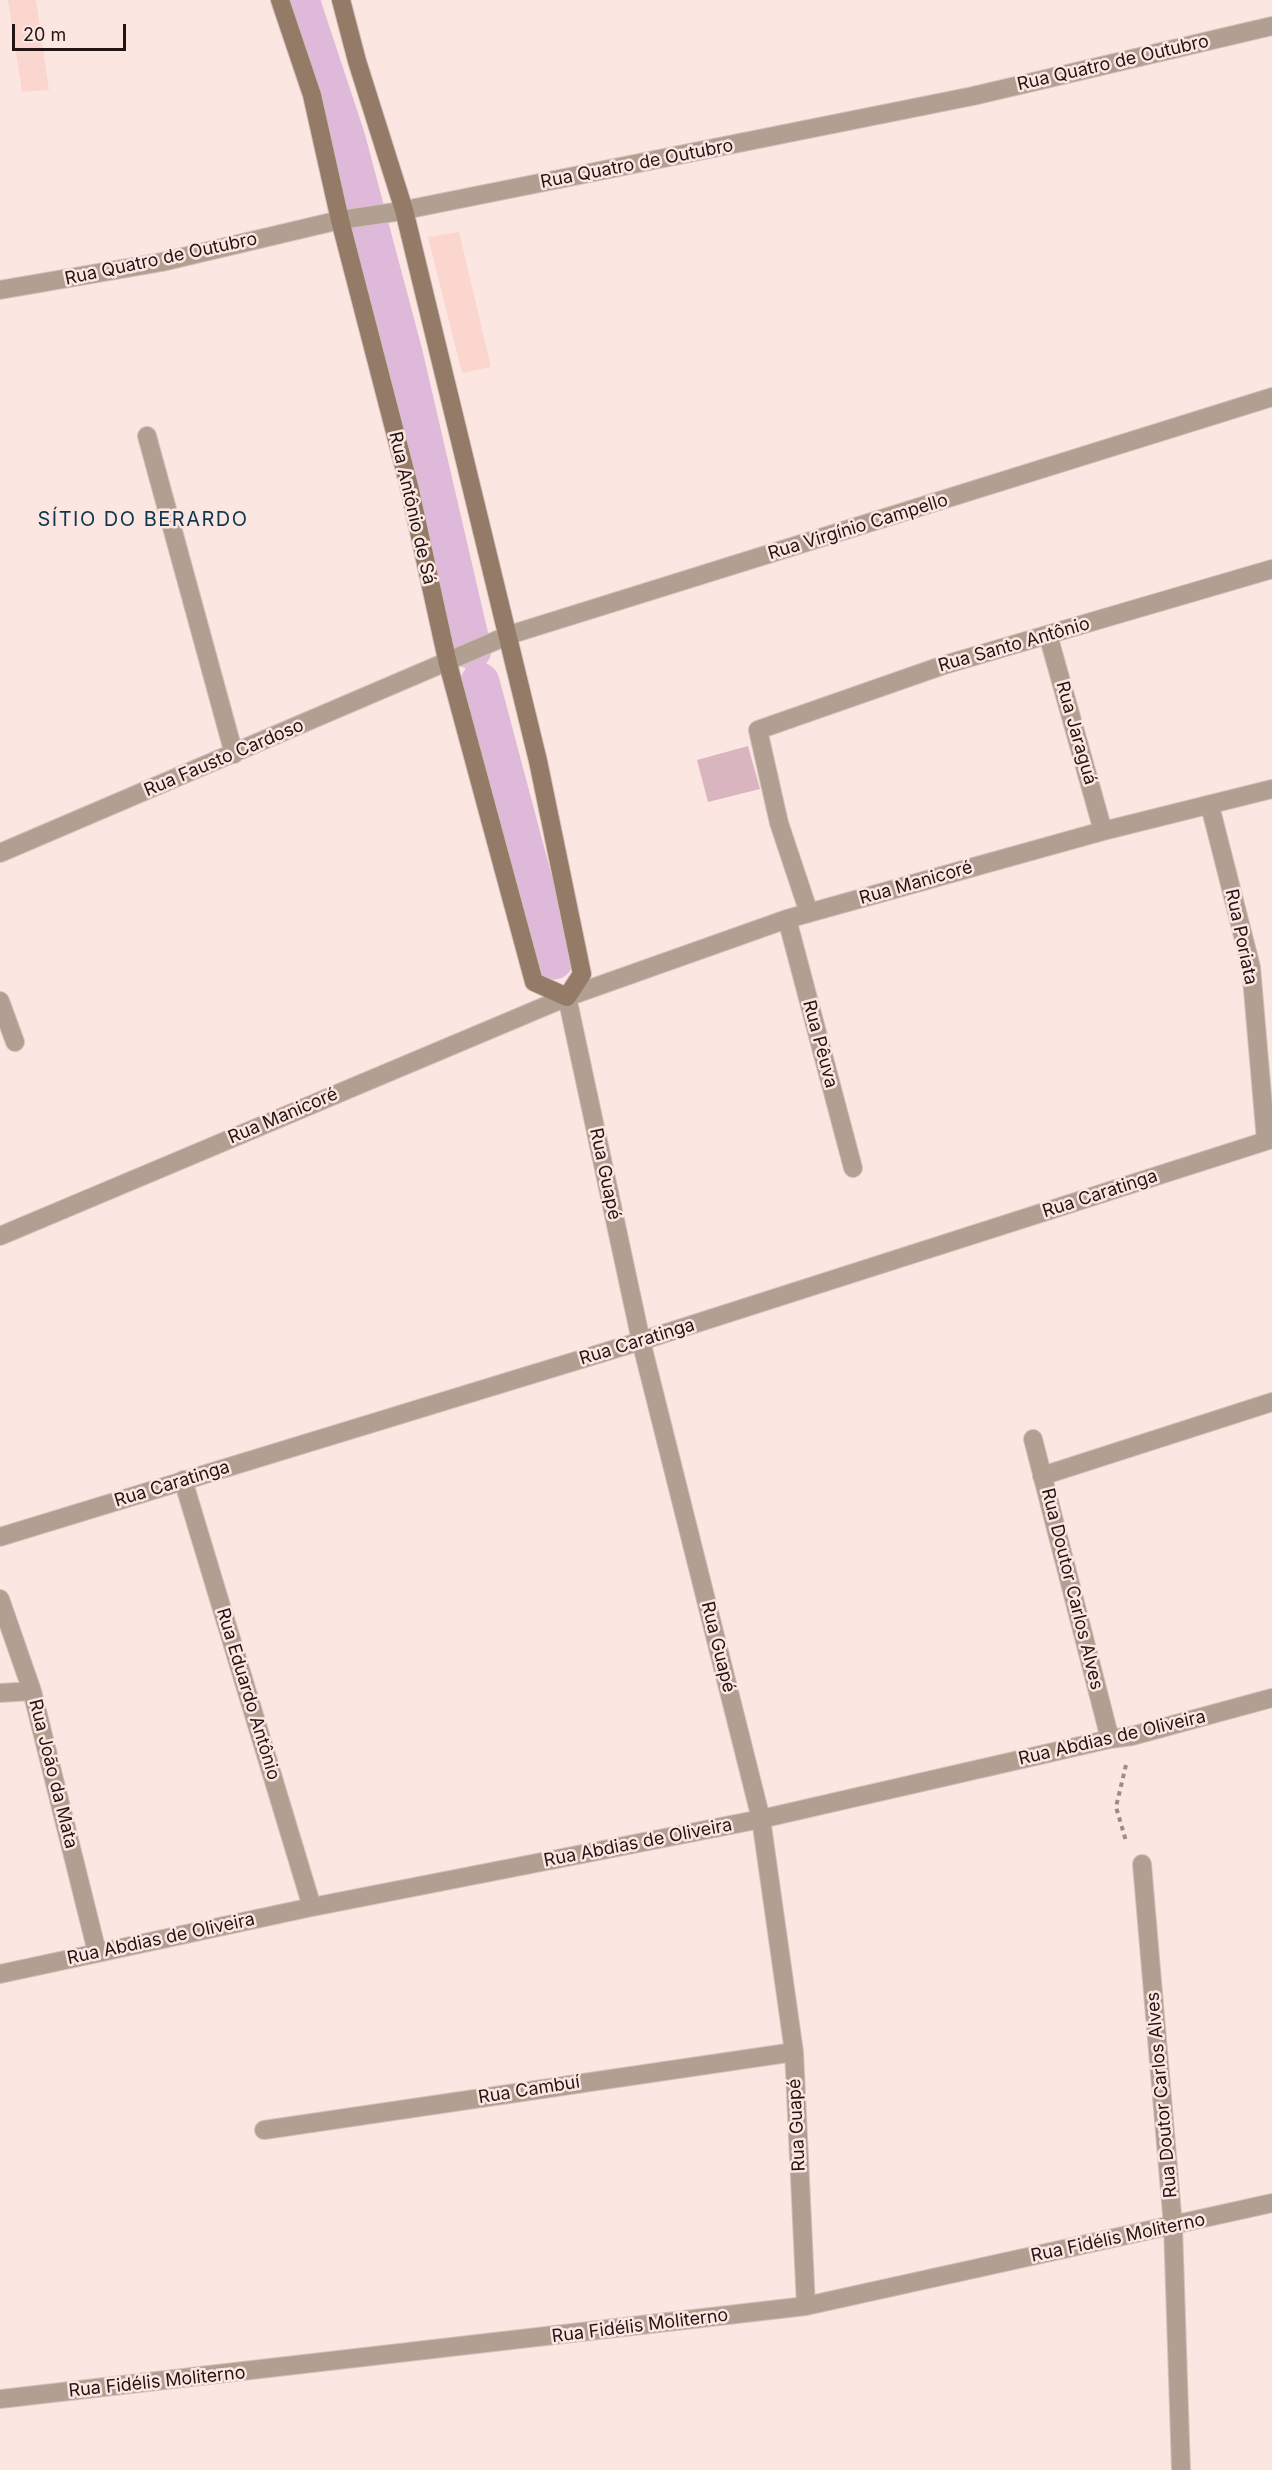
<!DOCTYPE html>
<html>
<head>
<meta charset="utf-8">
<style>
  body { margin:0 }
  #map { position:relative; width:1272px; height:2470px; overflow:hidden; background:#fce6e2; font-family:Inter,sans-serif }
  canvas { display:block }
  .scale { position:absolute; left:12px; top:24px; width:114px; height:27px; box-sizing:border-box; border:3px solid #221513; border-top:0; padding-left:8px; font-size:18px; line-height:21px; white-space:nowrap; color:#221513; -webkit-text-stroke:4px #fce6e2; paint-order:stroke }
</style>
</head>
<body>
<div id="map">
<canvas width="1272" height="2470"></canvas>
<div class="scale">20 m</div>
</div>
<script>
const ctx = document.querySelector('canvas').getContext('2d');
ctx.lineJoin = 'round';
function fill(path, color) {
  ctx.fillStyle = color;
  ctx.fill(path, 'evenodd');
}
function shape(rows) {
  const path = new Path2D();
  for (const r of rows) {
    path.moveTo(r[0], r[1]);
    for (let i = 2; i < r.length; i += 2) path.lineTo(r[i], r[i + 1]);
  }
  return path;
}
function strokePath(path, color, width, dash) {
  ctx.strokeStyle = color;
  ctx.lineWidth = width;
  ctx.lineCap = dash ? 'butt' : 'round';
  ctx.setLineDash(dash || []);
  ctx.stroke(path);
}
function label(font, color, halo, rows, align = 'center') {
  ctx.font = font + ' Inter,sans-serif';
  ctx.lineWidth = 5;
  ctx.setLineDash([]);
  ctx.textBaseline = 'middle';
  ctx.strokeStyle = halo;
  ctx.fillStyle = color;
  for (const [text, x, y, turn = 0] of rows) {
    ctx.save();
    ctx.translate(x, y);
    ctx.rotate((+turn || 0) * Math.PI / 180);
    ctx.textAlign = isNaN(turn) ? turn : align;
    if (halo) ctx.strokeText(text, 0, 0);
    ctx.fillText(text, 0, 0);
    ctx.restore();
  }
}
fill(shape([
  [8,0,36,0,49,90,22,92],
  [459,232,491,367,462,373,428,237]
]), '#fad6cf');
strokePath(shape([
  [300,0,346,139,403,353,472,650],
  [480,682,554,960]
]), '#dfb9da', 39);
fill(shape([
  [748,746,760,789,708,802,697,760]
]), '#d9b6bf');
const lane = shape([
  [1042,1476,1272,1402]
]);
const street = shape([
  [0,290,162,262,340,220,395,212,973,96,1272,26],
  [147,436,234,754],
  [1048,635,1103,831],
  [1210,806,1251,967,1266,1141],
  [0,853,509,635,1272,397],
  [809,913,779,823,758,730,944,665,1272,569],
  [787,919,853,1168],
  [567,997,641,1341,761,1819,794,2052,806,2306],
  [0,1001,15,1042],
  [0,1236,567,997,787,919,1103,831,1272,789],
  [1033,1439,1110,1739],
  [183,1480,312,1907],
  [0,1537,641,1341,1272,1139],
  [0,1599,32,1691,97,1952],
  [0,1693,32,1691],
  [1142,1864,1173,2226,1181,2470],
  [0,1974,312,1907,761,1819,1110,1739,1132,1736,1272,1698],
  [264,2130,794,2052],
  [0,2399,806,2306,1272,2203]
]);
const secondary = shape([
  [280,0,312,95,340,220,409,486,448,664,534,982,567,997,582,974,538,761,404,210,357,61,341,0]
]);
strokePath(lane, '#d5c0bd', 20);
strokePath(street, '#d5c0bd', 20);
strokePath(secondary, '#d5c0bd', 20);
strokePath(shape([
  [1126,1765,1116,1807,1126,1841]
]), '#9d8b88', 4, [4.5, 4.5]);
strokePath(lane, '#b1a092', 18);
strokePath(street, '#b1a092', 18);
strokePath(secondary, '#937b67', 18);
label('18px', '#221513', '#fce6e2', [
  ["Rua Quatro de Outubro",1113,63,-13],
  ["Rua Quatro de Outubro",637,164,-11],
  ["Rua Quatro de Outubro",161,259,-12],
  ["Rua Antônio de Sá",412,508,77],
  ["Rua Virgínio Campello",858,527,-17],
  ["Rua Santo Antônio",1014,645,-16],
  ["Rua Jaraguá",1076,733,74],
  ["Rua Fausto Cardoso",224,758,-23],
  ["Rua Manicoré",916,883,-16],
  ["Rua Poriata",1241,937,78],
  ["Rua Pêuva",820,1044,75],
  ["Rua Manicoré",283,1116,-23],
  ["Rua Guapé",605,1174,78],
  ["Rua Caratinga",1100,1194,-18],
  ["Rua Caratinga",637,1342,-17],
  ["Rua Caratinga",172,1484,-17],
  ["Rua Doutor Carlos Alves",1072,1589,76],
  ["Rua Guapé",718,1647,76],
  ["Rua Eduardo Antônio",248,1694,73],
  ["Rua Abdias de Oliveira",1112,1738,-13],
  ["Rua João da Mata",53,1774,76],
  ["Rua Abdias de Oliveira",638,1843,-11],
  ["Rua Abdias de Oliveira",161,1939,-12],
  ["Rua Cambuí",529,2090,-9],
  ["Rua Doutor Carlos Alves",1162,2095,-95],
  ["Rua Guapé",797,2125,-93],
  ["Rua Fidélis Moliterno",1118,2238,-12],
  ["Rua Fidélis Moliterno",640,2326,-7],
  ["Rua Fidélis Moliterno",157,2382,-6]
]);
ctx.letterSpacing = '1.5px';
label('20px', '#10374f', '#fce6e2', [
  ["SÍTIO DO BERARDO",143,520]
]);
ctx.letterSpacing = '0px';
</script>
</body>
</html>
